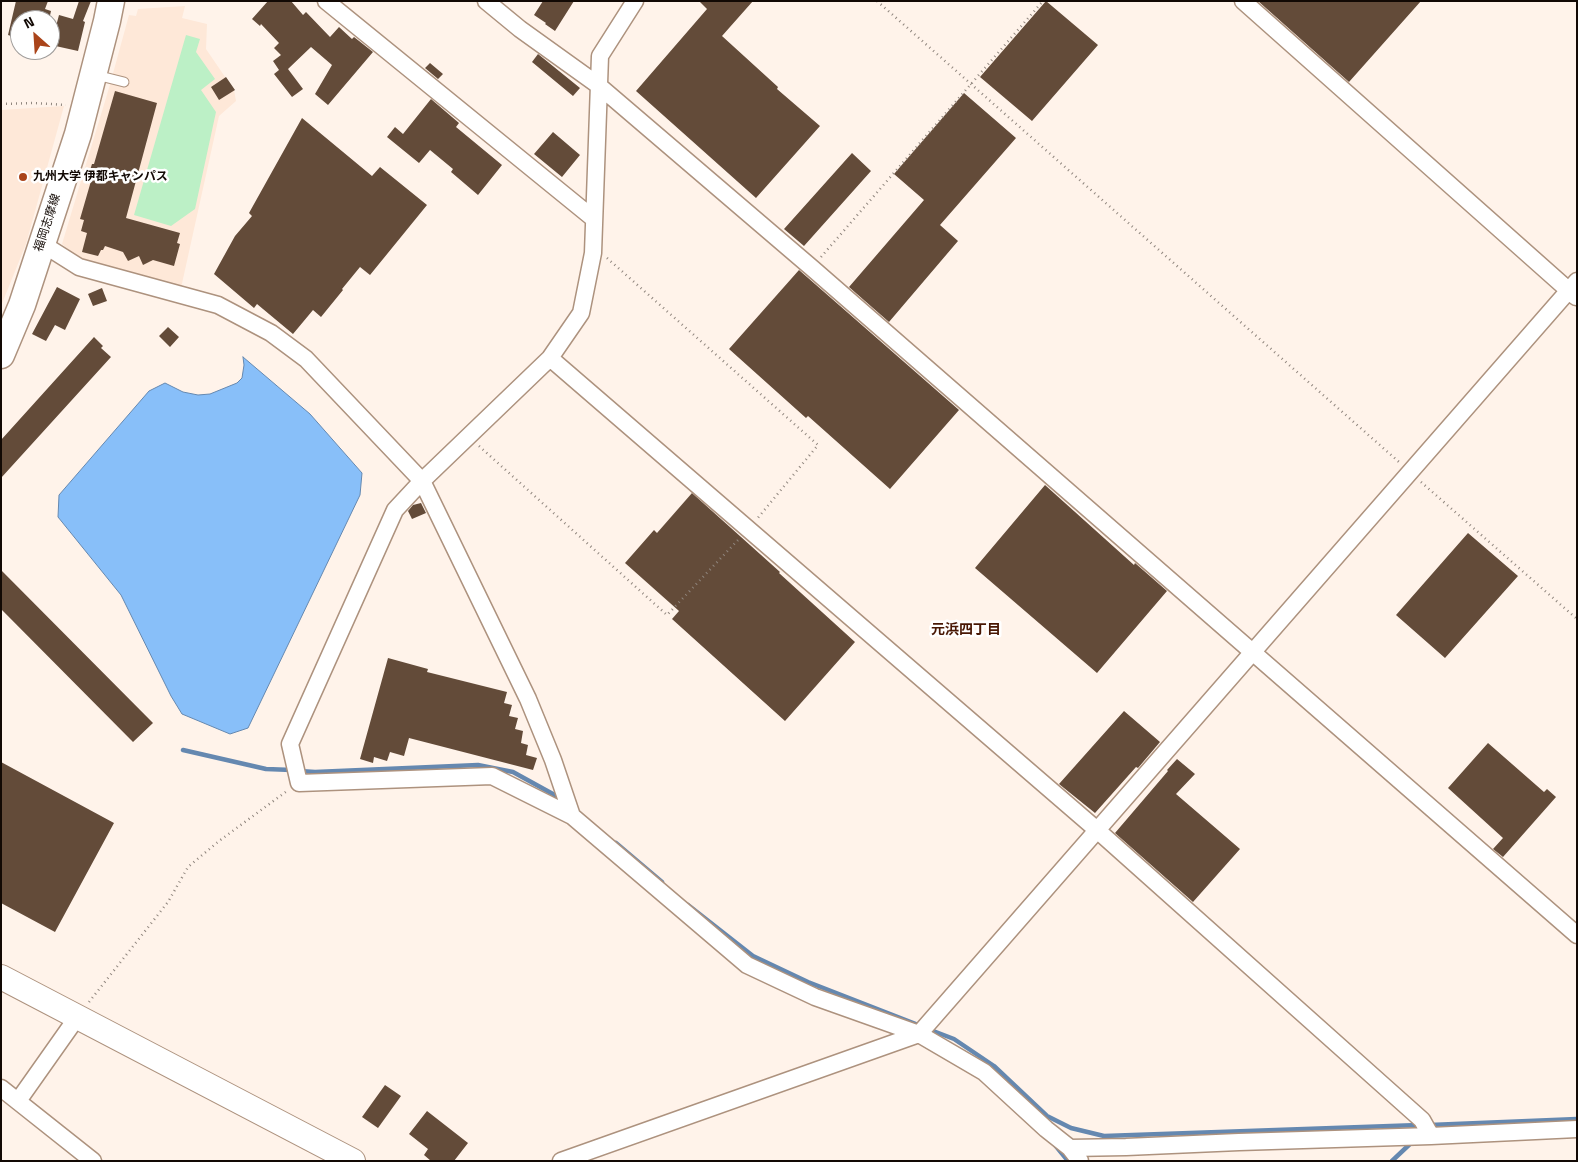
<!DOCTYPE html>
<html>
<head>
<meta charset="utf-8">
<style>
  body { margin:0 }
  #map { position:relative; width:1578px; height:1162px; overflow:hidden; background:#fff3ea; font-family:"Titillium Web",sans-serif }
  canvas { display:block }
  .frame { position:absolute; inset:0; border:2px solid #120904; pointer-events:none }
  .north { position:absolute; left:10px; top:10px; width:50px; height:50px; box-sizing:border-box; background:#fff; border:1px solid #a09d9b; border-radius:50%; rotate:334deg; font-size:14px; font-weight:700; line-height:20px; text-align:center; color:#120904 }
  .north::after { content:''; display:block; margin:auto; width:18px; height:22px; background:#aa441a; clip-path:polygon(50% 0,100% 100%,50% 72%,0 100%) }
</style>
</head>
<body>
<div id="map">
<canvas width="1578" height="1162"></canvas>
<div class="frame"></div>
<div class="north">N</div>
</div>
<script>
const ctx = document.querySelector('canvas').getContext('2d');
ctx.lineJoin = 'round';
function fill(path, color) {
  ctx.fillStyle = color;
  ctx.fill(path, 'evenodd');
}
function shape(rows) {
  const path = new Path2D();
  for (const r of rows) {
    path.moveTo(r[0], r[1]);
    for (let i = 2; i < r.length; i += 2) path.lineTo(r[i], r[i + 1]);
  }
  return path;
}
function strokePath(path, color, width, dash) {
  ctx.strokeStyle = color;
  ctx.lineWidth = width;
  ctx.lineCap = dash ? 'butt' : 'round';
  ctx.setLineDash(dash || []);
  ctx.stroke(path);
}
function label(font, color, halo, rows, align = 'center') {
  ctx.font = font + ' "Titillium Web","Noto Sans JP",sans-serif';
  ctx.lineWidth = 5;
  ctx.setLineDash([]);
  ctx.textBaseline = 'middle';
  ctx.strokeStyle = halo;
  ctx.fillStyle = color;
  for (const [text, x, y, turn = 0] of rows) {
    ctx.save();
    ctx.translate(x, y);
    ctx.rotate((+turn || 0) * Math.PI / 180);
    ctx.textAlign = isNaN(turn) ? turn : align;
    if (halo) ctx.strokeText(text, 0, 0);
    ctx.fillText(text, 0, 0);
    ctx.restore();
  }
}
fill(shape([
  [185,6,182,18,207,24,206,49,234,90,236,101,219,116,181,288,82,261,62,244,109,88,129,15,136,16,138,9],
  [64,106,26,244,1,306,1,110]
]), '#fee8d8');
fill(shape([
  [186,35,200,39,196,52,215,79,201,90,216,112,195,209,171,226,134,215]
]), '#bcf0c6');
const water = shape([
  [243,357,310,414,362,473,360,495,248,728,230,734,182,714,171,696,121,595,58,517,59,495,149,391,165,383,183,392,198,395,210,394,237,383,242,378,244,365,243,357]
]);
fill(water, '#88bff9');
strokePath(water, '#6588b0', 1);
strokePath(shape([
  [183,750,266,769,292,770],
  [300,771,315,772,478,765,513,772,562,799],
  [616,843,662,882],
  [688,905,753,956,808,982,921,1026],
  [928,1029,954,1039,994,1066,1047,1116,1071,1128,1104,1136,1419,1125],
  [1430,1125,1577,1119],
  [1055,1145,1068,1161],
  [1392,1161,1411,1143,1413,1143]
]), '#6588b0', 4.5);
fill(shape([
  [16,1,48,1,45,9,51,11,49,20,20,20,20,39,8,35],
  [79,1,91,1,83,21,85,22,78,51,51,45,59,15,73,19],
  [268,1,291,1,303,15,306,12,330,37,339,27,352,39,354,37,373,52,328,105,315,94,332,65,311,47,288,69,303,89,292,97,274,74,279,70,273,61,281,55,274,48,279,43,261,24,260,26,252,19],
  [543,1,574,1,555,31,545,24,546,23,534,15],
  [699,1,753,1,722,36,778,87,777,89,820,126,756,198,636,91,707,9],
  [1046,1,1098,45,1032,121,980,77],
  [1258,1,1421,1,1349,82],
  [538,54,580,88,573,96,532,62],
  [430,63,443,74,438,79,425,68],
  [226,77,235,90,219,100,211,87],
  [115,91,157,103,126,218,180,233,177,243,180,244,174,266,153,260,143,265,139,256,128,261,123,252,105,246,103,250,101,250,98,256,82,252,87,233,81,231,84,220,80,219,91,181,87,180,92,164,94,164],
  [964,93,1016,138,940,225,958,241,889,322,849,287,924,200,894,174],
  [431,99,459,123,456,127,502,165,478,195,451,172,453,169,430,150,419,163,387,137,395,127,403,134],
  [302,118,372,176,380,167,427,205,370,275,360,267,342,289,343,290,321,317,313,310,293,334,257,304,254,308,214,274,235,236,252,216,249,213],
  [553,132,580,155,562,177,534,154],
  [852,153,871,171,804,246,784,229],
  [799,270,959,410,890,489,808,416,806,418,729,349],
  [57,287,80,299,65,330,55,325,46,341,32,334],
  [102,288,107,301,93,306,88,294],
  [168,327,179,337,170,347,159,336],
  [94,337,103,346,101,348,111,357,1,478,1,440],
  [1045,485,1134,565,1135,563,1167,591,1097,673,975,568],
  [692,493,731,528,780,572,779,573,855,642,785,721,672,619,679,611,625,563,654,530,657,533],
  [421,503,426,513,412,519,408,511,413,505],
  [1468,533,1518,576,1445,658,1396,615],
  [1,570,153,723,133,742,1,609],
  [388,658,428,669,427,672,507,692,504,703,512,705,509,716,518,718,515,729,523,731,521,743,528,745,526,755,537,758,533,770,409,738,404,756,390,752,387,761,374,757,373,763,360,759],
  [1124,711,1160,742,1138,768,1136,767,1095,813,1059,784],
  [1488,743,1544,792,1547,789,1556,797,1503,857,1493,849,1503,838,1448,788],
  [1177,759,1195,774,1176,794,1240,849,1193,902,1115,833,1168,771,1167,770],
  [1,762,114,823,55,932,1,903],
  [385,1085,401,1096,378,1128,362,1117],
  [427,1111,468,1143,454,1161,431,1161,424,1155,428,1149,409,1134]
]), '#634b39');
const lane = shape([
  [96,75,124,82]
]);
const street = shape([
  [326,1,594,219],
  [486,1,520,29,598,85,812,268,1577,935],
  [635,1,600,56,593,253,581,313,550,358,422,481,395,510,290,744,299,783,492,776,572,816,747,965,815,997,919,1034,984,1072,1046,1129,1070,1148,1080,1161],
  [1243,1,1576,297],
  [41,243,79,267,218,305,271,333,306,359,422,481,528,699,553,760,572,816],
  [550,358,1097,830,1422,1120,1431,1136],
  [1,1088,93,1161],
  [18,1101,78,1016],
  [1070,1148,1126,1147,1239,1142,1431,1136,1577,1129],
  [561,1161,919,1034,1577,281]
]);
const secondary = shape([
  [1,977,353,1161]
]);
const primary = shape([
  [1,355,22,305,78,134,107,21,111,1]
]);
strokePath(lane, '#ad927e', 11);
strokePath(street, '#ad927e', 19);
strokePath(secondary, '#ad927e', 26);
strokePath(primary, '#ad927e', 29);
strokePath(shape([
  [877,1,1399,462],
  [1,104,34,103,66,105],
  [821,257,1043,1],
  [607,258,818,445,757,519],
  [479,446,667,615,738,540],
  [1421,482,1577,619],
  [89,1002,168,902,188,867,219,841,287,791]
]), '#90867e', 2.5, [1, 4]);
strokePath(lane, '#fff', 9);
strokePath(street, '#fff', 16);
strokePath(secondary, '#fff', 24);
strokePath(primary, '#fff', 26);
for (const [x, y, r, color] of [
  [23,177,5,"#aa441a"]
]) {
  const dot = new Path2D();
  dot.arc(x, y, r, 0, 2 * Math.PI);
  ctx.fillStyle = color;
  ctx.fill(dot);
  strokePath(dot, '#fff', 2);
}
label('bold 12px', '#120904', '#fff', [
  ["九州大学 伊都キャンパス",33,177]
], 'left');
label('12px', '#120904', '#fff', [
  ["福岡志摩線",48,223,-72]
]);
label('bold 14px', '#481704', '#fff', [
  ["元浜四丁目",966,631]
]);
</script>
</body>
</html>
